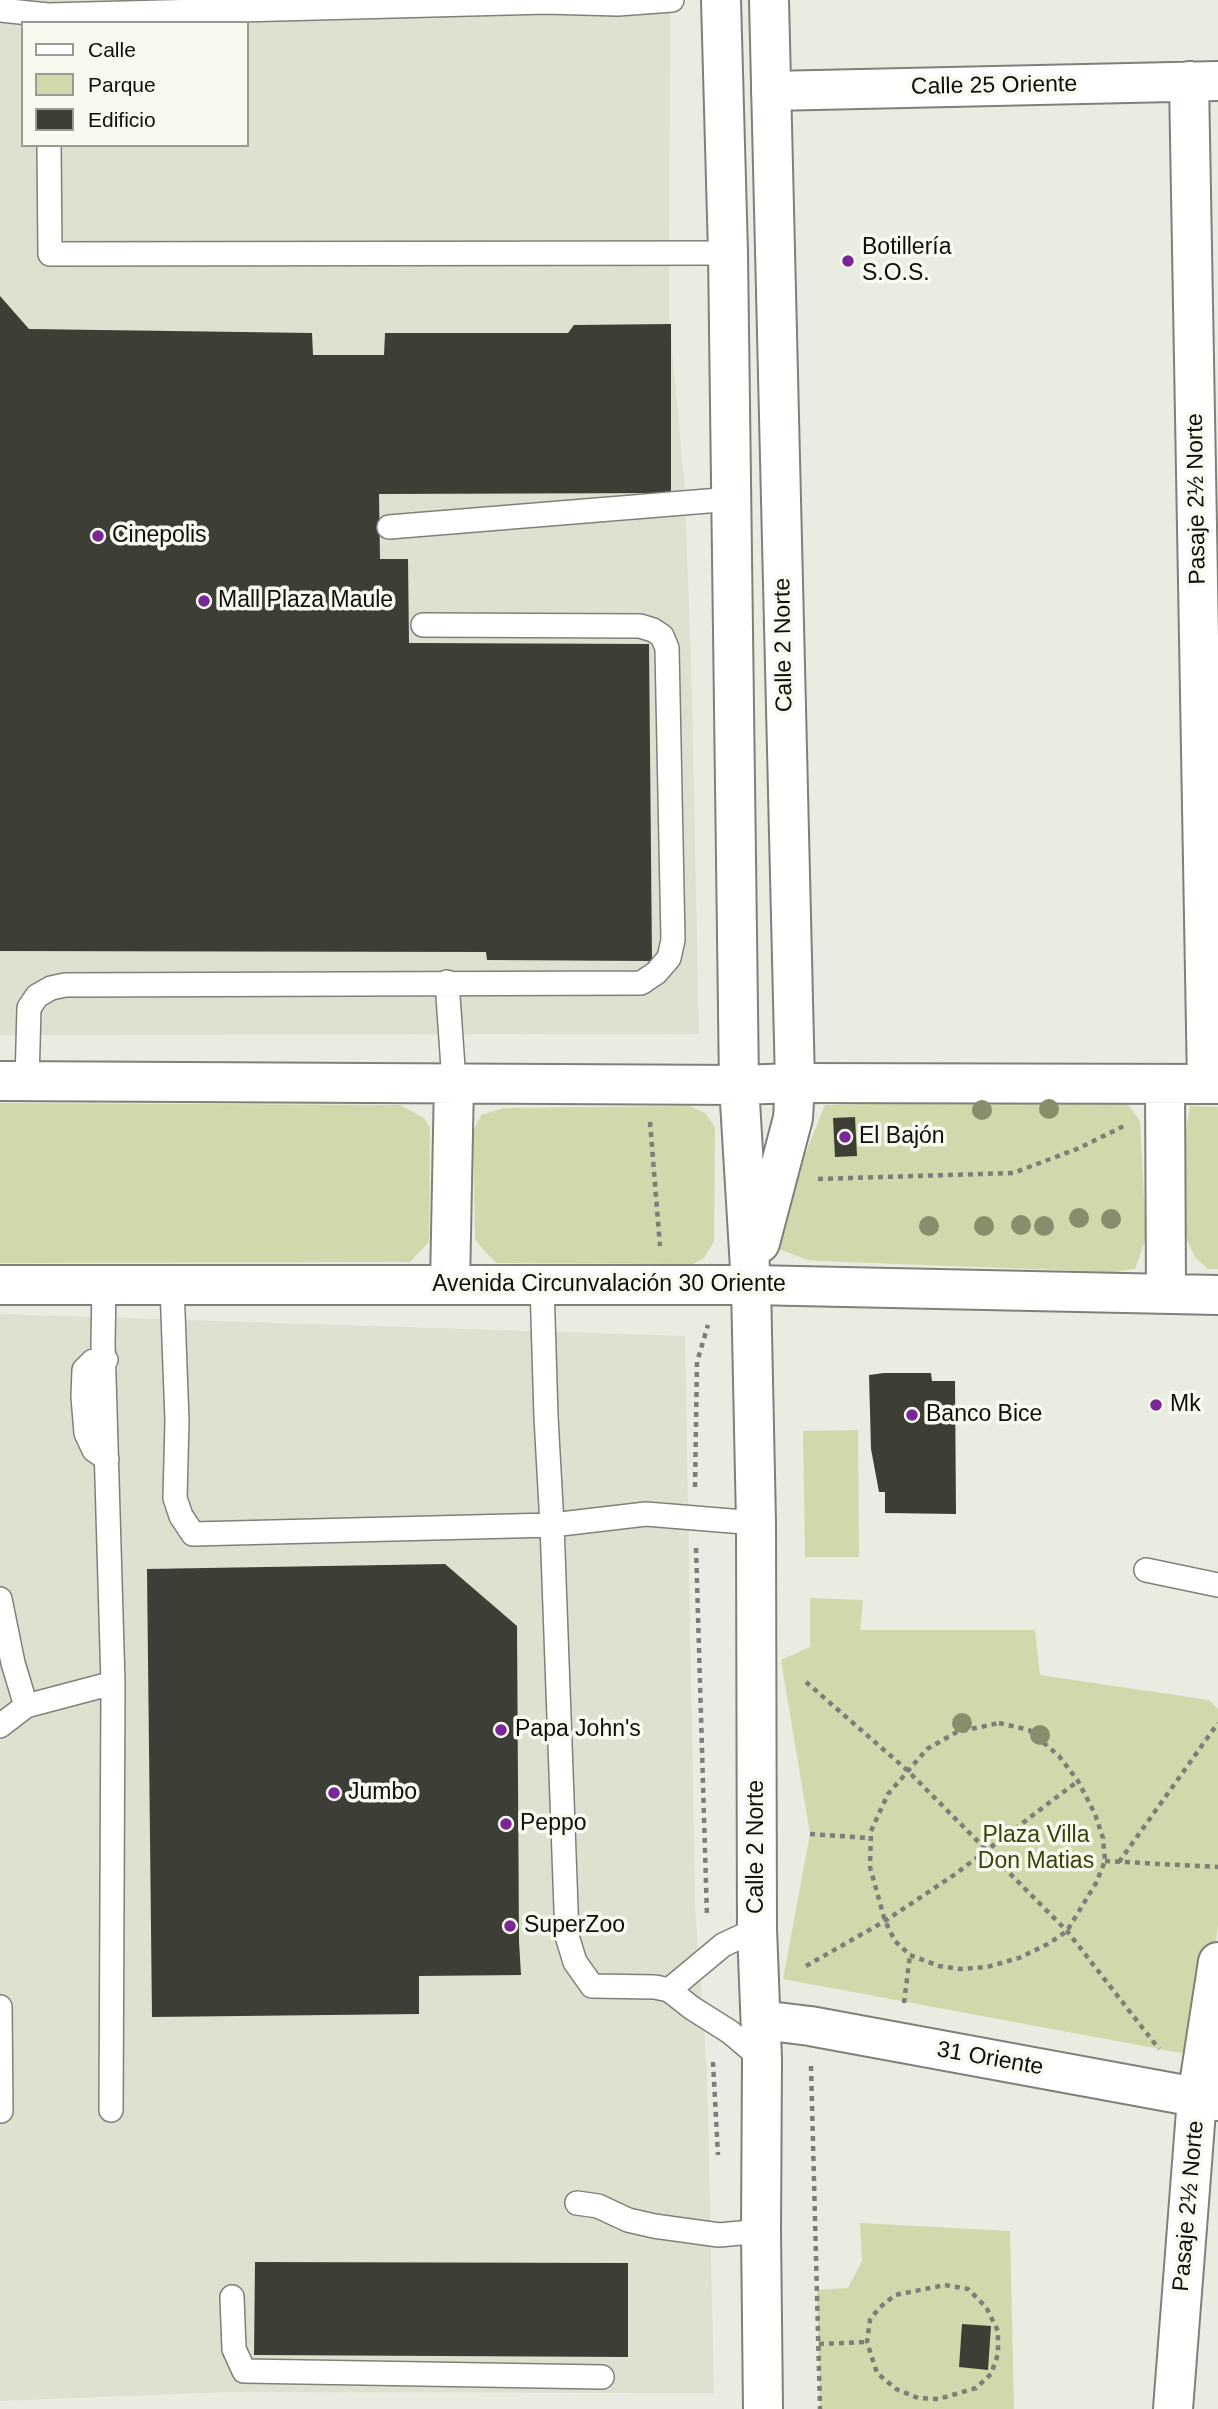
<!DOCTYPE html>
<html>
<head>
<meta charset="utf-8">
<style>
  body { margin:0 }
  #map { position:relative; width:1218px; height:2409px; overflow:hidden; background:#eaece2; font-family:Helvetica,sans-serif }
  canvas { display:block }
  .legend { position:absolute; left:21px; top:21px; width:228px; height:126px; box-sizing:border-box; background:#f8faef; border:2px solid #9a9c94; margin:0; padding:9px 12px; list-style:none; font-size:21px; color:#0e0f0b }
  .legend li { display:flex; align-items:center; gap:14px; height:35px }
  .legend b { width:35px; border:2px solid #9a9c94 }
</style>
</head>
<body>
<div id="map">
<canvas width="1218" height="2409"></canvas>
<ul class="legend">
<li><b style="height:9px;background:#fff"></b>Calle</li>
<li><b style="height:19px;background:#d1d8ab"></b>Parque</li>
<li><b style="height:19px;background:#3d3f37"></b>Edificio</li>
</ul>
</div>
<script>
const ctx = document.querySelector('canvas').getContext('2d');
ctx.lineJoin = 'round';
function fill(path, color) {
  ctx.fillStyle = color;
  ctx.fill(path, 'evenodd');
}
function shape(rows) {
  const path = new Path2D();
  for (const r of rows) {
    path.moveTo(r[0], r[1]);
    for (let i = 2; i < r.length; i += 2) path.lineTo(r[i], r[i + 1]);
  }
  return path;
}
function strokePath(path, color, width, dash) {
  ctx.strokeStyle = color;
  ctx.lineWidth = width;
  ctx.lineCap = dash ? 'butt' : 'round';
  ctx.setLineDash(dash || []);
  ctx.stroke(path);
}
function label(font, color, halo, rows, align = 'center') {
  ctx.font = font + ' Helvetica,sans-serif';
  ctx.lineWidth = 7;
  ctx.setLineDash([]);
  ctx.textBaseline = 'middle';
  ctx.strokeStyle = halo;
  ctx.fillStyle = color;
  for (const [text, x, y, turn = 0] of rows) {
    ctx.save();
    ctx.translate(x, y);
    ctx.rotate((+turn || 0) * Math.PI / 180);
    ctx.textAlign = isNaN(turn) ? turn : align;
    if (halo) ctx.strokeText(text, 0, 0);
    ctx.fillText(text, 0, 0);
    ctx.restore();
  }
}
fill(shape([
  [0,0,670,0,669,315,684,479,691,657,699,1034,0,1035],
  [23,23,247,23,247,145,23,145],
  [0,1314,685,1336,695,1906,707,2071,714,2393,228,2392,0,2401]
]), '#dde1cf');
fill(shape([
  [1116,1098,1130,1107,1140,1121,1146,1238,1135,1269,1113,1272,818,1261,808,1260,778,1249,788,1196,825,1105],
  [0,1103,400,1105,424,1118,430,1128,429,1242,410,1262,0,1263],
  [689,1106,705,1113,715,1127,714,1241,704,1258,693,1264,497,1263,486,1253,475,1239,473,1131,481,1115,504,1108],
  [1190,1106,1218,1107,1218,1269,1208,1269,1195,1257,1187,1240,1184,1223,1185,1137],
  [858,1430,859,1557,805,1557,803,1431],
  [810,1598,863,1600,860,1630,1035,1630,1040,1675,1209,1700,1218,1709,1218,1924,1211,1986,1208,2058,783,1979,810,1834,781,1660,810,1647],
  [860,2223,1010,2231,1014,2409,820,2409,817,2290,848,2288,862,2261]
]), '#d1d8ab');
fill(shape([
  [0,296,29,329,312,333,313,355,384,355,385,333,568,333,574,325,671,324,671,493,379,494,380,559,408,559,409,643,649,644,652,961,487,960,486,952,0,951],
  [855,1117,857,1156,835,1157,833,1118],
  [884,1373,931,1373,932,1381,955,1381,956,1514,885,1513,885,1492,879,1492,871,1449,869,1375],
  [445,1564,517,1626,519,1941,521,1975,419,1976,419,2014,152,2017,147,1569],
  [255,2262,628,2263,628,2357,254,2355],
  [962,2324,991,2326,988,2370,959,2367]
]), '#3d3f37');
const service = shape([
  [0,10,48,15],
  [48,23,48,15,546,2,618,4,672,0],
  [49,145,50,254,728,253],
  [389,527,732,499],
  [447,982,454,1082],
  [27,1081,29,1008,37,996,51,988,65,985,641,983,656,973,669,958,673,940,667,648,662,636,653,630,640,626,423,625],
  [542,1284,546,1417,552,1525,646,1514,756,1523],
  [104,1285,103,1343,113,1683,111,2110],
  [172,1286,177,1421,175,1498,181,1516,193,1534,552,1525,567,1936,575,1962,592,1986,655,1987,669,1990,692,2008,730,2032,762,2059],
  [106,1360,93,1361,84,1370,83,1397,86,1433,94,1450,107,1459],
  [1146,1570,1218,1585],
  [0,1599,13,1663,26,1706],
  [0,1726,26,1706,113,1683],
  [669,1990,723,1945,757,1929],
  [0,2007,1,2111],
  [577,2203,598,2206,628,2220,654,2226,719,2235,761,2231],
  [232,2297,234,2349,244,2371,602,2377]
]);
const minor = shape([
  [1189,81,1207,1084],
  [771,91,1218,81],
  [761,2020,810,2026,1218,2101],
  [1173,2409,1197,2098,1218,1962]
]);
const tertiary = shape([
  [795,1083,1218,1084],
  [1165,1084,1166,1293],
  [751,1285,1218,1295]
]);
const secondary = shape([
  [721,0,728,253,739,1085,751,1285,756,1523,757,1929,762,2059,761,2231,763,2409],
  [0,1081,739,1085,795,1083],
  [760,1243,793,1118,795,1083,769,0],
  [450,1284,454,1082],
  [0,1285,751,1285]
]);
strokePath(service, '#7f8178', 26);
strokePath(minor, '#7f8178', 42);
strokePath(tertiary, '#7f8178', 42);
strokePath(secondary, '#7f8178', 42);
strokePath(shape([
  [650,1122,660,1246],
  [818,1179,1013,1173,1077,1149,1124,1126],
  [695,1487,697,1362,708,1325],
  [696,1548,707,1917],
  [806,1682,907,1770,1067,1931,1159,2049],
  [999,1723,1029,1730,1059,1756,1078,1781,1095,1814,1103,1838,1105,1861,1096,1883,1067,1931,1048,1944,1019,1958,987,1967,960,1969,939,1966,910,1955,895,1941,885,1921,870,1867,871,1831,888,1794,927,1749,957,1732,999,1723],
  [810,1834,869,1838],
  [1105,1861,1218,1867],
  [1119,1862,1218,1723],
  [806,1966,885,1921,954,1875,1078,1781],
  [904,2003,910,1955],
  [713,2062,718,2155],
  [811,2066,820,2409],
  [945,2285,968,2289,986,2307,998,2331,998,2354,991,2374,976,2388,939,2399,918,2398,896,2389,877,2373,867,2342,870,2320,879,2308,895,2295,945,2285],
  [819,2344,867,2342]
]), '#7c7e77', 4.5, [5, 5]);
strokePath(service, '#fff', 23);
strokePath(minor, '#fff', 38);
strokePath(tertiary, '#fff', 38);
strokePath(secondary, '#fff', 38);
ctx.fillStyle = '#8a8d6b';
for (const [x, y] of [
  [1049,1109],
  [982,1110],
  [1079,1218],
  [1111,1219],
  [1021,1225],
  [929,1226],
  [984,1226],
  [1044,1226],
  [962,1723],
  [1040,1735]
]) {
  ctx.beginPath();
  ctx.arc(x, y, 10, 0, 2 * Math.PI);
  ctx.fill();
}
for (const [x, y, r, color] of [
  [848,261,7,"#7b2696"],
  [98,536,7,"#7b2696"],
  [204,601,7,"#7b2696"],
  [845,1137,7,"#7b2696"],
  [1156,1405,7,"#7b2696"],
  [912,1415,7,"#7b2696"],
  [501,1730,7,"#7b2696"],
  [334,1793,7,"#7b2696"],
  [506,1824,7,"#7b2696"],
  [510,1926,7,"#7b2696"]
]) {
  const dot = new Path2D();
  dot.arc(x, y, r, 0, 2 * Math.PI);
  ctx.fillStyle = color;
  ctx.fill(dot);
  strokePath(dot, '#f8faef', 2.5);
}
label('23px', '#0e0f0b', '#f8faef', [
  ["Calle 25 Oriente",994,86,-1],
  ["Pasaje 2½ Norte",1197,499,-91],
  ["Calle 2 Norte",784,645,-91],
  ["Avenida Circunvalación 30 Oriente",609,1285],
  ["Calle 2 Norte",757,1847,-90],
  ["31 Oriente",990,2059,10],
  ["Pasaje 2½ Norte",1189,2206,-85]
]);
label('23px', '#0e0f0b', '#f8faef', [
  ["Botillería",862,248],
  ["S.O.S.",862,274],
  ["Cinepolis",112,536],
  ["Mall Plaza Maule",218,601],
  ["El Bajón",859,1137],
  ["Mk",1170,1405],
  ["Banco Bice",926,1415],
  ["Papa John's",515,1730],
  ["Jumbo",348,1793],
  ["Peppo",520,1824],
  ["SuperZoo",524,1926]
], 'left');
label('23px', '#3b4009', '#f8faef', [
  ["Plaza Villa",1036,1836],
  ["Don Matias",1036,1862]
]);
</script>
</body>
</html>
